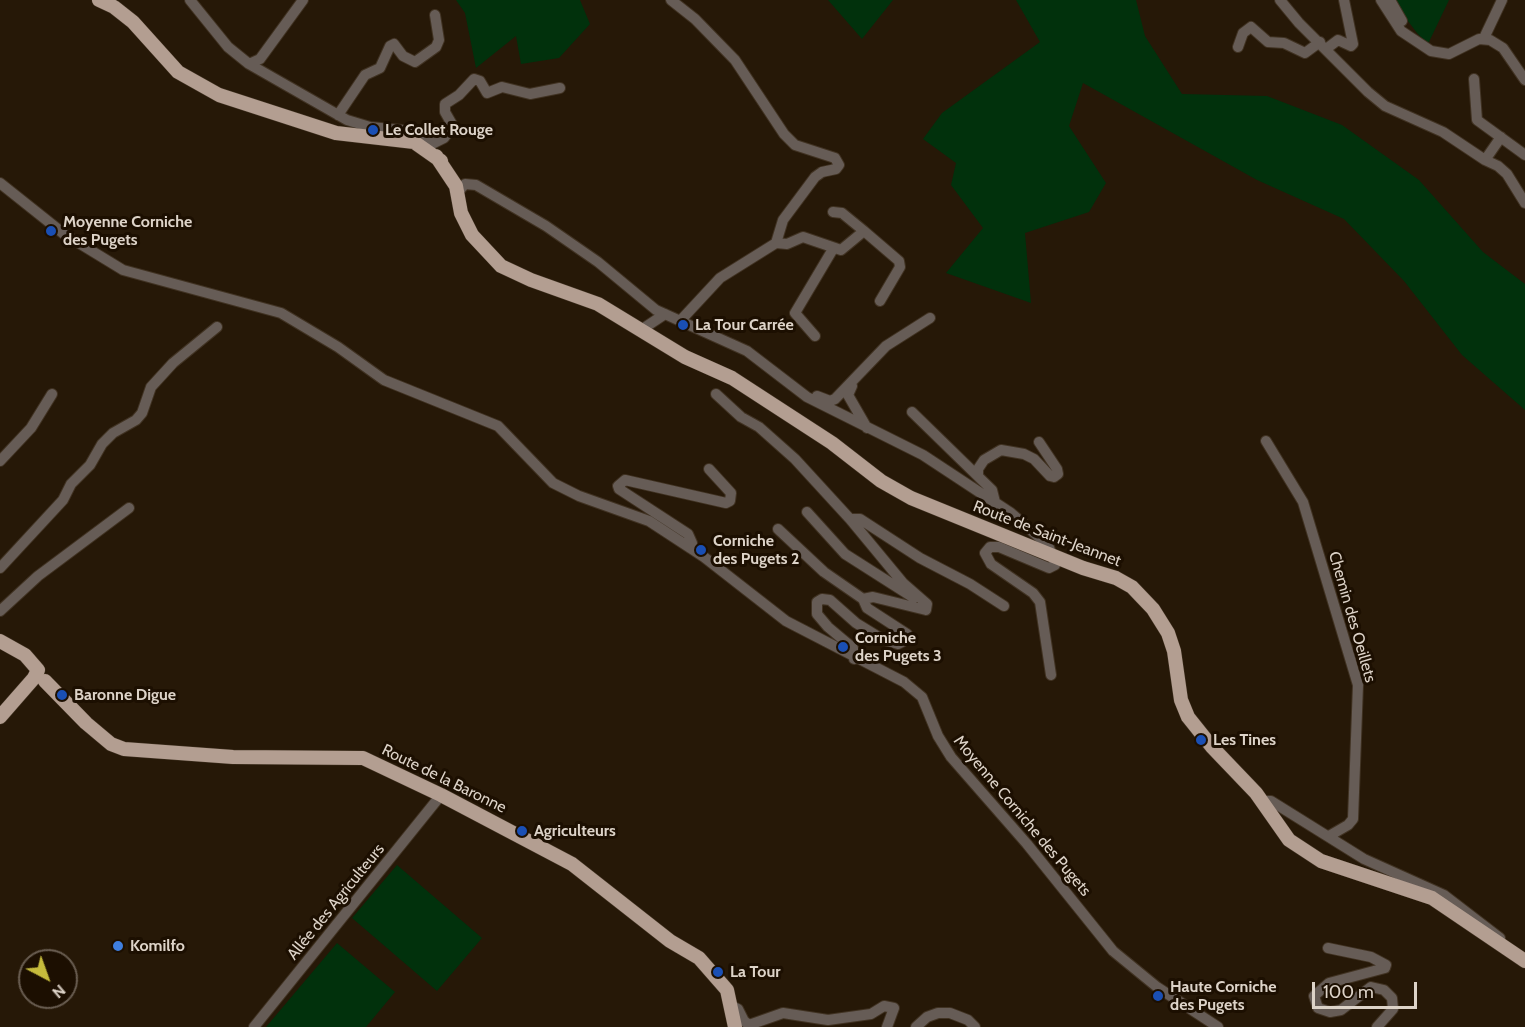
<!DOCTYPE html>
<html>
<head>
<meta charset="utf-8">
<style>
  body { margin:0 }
  #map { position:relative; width:1525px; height:1027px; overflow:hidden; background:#261807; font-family:Cabin,sans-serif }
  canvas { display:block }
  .north { position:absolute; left:18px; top:949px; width:60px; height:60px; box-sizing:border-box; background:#1c0f01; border:2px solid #695d51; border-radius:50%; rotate:139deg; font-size:16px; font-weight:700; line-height:24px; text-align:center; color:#ddd3c8 }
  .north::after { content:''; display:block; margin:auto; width:21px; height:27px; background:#c6bb3c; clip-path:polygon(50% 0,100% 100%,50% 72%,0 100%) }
  .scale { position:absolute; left:1312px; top:982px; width:105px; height:27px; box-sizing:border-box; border:3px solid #ddd3c8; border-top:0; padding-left:8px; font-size:18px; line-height:21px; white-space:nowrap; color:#ddd3c8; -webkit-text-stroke:4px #1c0f01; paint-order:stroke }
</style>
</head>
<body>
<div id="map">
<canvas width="1525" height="1027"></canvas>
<div class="north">N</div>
<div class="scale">100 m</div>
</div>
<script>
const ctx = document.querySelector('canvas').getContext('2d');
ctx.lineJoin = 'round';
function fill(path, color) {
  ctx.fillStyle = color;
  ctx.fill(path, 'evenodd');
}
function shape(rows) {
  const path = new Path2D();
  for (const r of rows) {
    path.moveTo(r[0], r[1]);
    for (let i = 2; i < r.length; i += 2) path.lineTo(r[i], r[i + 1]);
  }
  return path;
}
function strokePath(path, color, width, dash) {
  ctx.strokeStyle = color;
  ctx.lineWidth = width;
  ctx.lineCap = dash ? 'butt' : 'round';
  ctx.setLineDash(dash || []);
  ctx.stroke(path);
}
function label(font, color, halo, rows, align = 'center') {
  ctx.font = font + ' Cabin,sans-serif';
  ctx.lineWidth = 6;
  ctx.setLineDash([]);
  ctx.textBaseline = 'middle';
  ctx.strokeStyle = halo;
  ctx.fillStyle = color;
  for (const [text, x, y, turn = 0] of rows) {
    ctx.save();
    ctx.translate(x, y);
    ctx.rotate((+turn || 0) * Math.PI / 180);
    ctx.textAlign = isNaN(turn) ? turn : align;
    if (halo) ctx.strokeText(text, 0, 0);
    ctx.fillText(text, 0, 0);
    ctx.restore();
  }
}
fill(shape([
  [456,0,580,0,590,24,559,58,521,64,516,36,476,68,465,13],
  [828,0,893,0,862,39],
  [1016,0,1136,0,1145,36,1182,94,1267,96,1342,125,1419,180,1483,252,1525,284,1525,410,1462,355,1404,281,1344,219,1257,180,1083,83,1069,126,1106,183,1089,212,1025,233,1031,303,946,273,983,228,951,185,956,163,923,139,942,113,1040,42],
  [1392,0,1449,0,1428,44,1417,33],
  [397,865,482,938,437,991,352,918],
  [337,943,395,992,366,1027,266,1027]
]), '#01310c');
const minor = shape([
  [190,0,228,47,249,64,347,120,370,127,402,130,407,134,408,140],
  [671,0,695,19,735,60,784,134,795,145,835,158,839,165,836,169,822,172,815,177,783,220,776,243,720,278,681,320],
  [1280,0,1299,23,1368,92,1385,106,1443,132,1485,160,1498,166,1507,174,1525,203],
  [1381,0,1401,31,1431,51,1449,54,1479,39,1490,40,1503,48,1525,80],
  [1390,0,1402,21],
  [1484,38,1502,0],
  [1238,47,1243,33,1251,27,1268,42,1284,43,1305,53,1320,42],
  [1326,49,1338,40,1351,46,1353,44,1344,0],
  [249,64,260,59,303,0],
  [1474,79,1477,120,1525,155],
  [338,115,365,75,380,68,390,46,394,44,403,56,415,62,436,47,439,40,435,15],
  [407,134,417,131,434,143,444,138,453,126,445,112,445,104,459,95,474,79,480,81,487,93,502,87,530,94,560,88],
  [1485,160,1501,137],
  [0,183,64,234,123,270,281,313,338,347,384,380,498,426,553,483,579,496,649,521,704,557,786,621,904,682,922,697,938,736,951,757,1027,844,1113,951,1157,987,1218,1027],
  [458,192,465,184,476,185,546,226,598,262,656,310,747,351,807,397,923,455,1011,513,1048,545,1052,555],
  [833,212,842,213,864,231],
  [776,243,787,244,803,237,841,250,864,231,899,261,900,267,880,301],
  [641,330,665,314],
  [815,336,795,313,833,249],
  [852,386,848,395,867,428],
  [716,394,741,417,759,427,795,459,850,519,903,583,927,604,926,610,873,597,863,599,867,608,907,634,902,642,898,644,882,639,856,623,830,600,822,599,817,602,817,614,828,627,853,648,854,659],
  [817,396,830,401,835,399,886,346,930,318],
  [912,412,992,490,995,502],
  [1266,441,1303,502,1358,685,1353,819,1348,825,1329,836],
  [0,461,31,428,52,394],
  [978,475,978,469,984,460,1001,450,1024,454,1034,459,1050,476,1054,477,1058,474,1057,469,1039,442],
  [807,512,845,554,914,598],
  [850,519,860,519,920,558,970,584,1004,606],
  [778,529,824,572,863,599],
  [690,548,692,543,688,534,619,489,618,486,625,480,726,503,730,501,731,493,709,469],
  [0,568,63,500,71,484,90,465,102,444,113,433,136,420,142,413,151,387,173,363,217,327],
  [0,611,38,576,129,508],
  [1051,675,1040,602,1033,593,991,564,985,553,990,547,999,547,1049,568,1055,565,1058,558],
  [1261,801,1271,801,1364,859,1444,895,1500,938],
  [1328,948,1371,957,1386,965,1385,968,1329,983,1314,996,1318,1008,1330,1012,1341,1010,1371,987,1384,990,1392,998,1393,1009,1377,1027],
  [732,1006,738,1009,744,1021,749,1025,783,1013,828,1020,871,1014,884,1006,894,1008,887,1027],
  [254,1027,441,795],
  [916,1027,927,1017,938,1013,950,1013,968,1020,975,1027]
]);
const major = shape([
  [99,0,114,7,133,22,178,72,219,95,336,133,414,142,441,161],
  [436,156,456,186,461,213,472,235,501,266,531,280,598,304,685,357,732,378,832,443,881,481,911,498,1083,568,1116,578,1132,587,1153,609,1168,633,1174,651,1181,700,1188,717,1212,747,1256,793,1289,840,1321,861,1432,898,1525,961],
  [0,641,25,655,38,670],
  [45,681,86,723,111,744,124,749,233,757,363,758,441,795,572,864,670,941,699,958,727,990,735,1027],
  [0,717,34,678,38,670]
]);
strokePath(minor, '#403222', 12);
strokePath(major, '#403222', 15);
strokePath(minor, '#665c56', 10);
strokePath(major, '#b39e91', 14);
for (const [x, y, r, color] of [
  [373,130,6,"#1a4fb4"],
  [51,231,6,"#1a4fb4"],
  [683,325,6,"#1a4fb4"],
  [701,550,6,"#1a4fb4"],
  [843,647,6,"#1a4fb4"],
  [62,695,6,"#1a4fb4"],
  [1201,740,6,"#1a4fb4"],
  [522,831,6,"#1a4fb4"],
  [118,946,6,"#3f7fe0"],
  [718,972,6,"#1a4fb4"],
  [1158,996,6,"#1a4fb4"]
]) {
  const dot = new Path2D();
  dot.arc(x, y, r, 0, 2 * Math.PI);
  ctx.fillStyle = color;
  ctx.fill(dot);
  strokePath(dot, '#1c0f01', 2);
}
label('bold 16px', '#ddd3c8', '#1c0f01', [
  ["Le Collet Rouge",385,130],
  ["Moyenne Corniche",63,222],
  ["des Pugets",63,240],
  ["La Tour Carrée",695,325],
  ["Corniche",713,541],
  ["des Pugets 2",713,559],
  ["Corniche",855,638],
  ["des Pugets 3",855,656],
  ["Baronne Digue",74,695],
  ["Les Tines",1213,740],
  ["Agriculteurs",534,831],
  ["Komilfo",130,946],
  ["La Tour",730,972],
  ["Haute Corniche",1170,987],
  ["des Pugets",1170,1005]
], 'left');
label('16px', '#ddd3c8', '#1c0f01', [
  ["Route de Saint-Jeannet",1047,534,21],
  ["Chemin des Oeillets",1352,617,74],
  ["Route de la Baronne",444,779,26],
  ["Moyenne Corniche des Pugets",1022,816,50],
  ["Allée des Agriculteurs",336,902,-51]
]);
</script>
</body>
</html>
